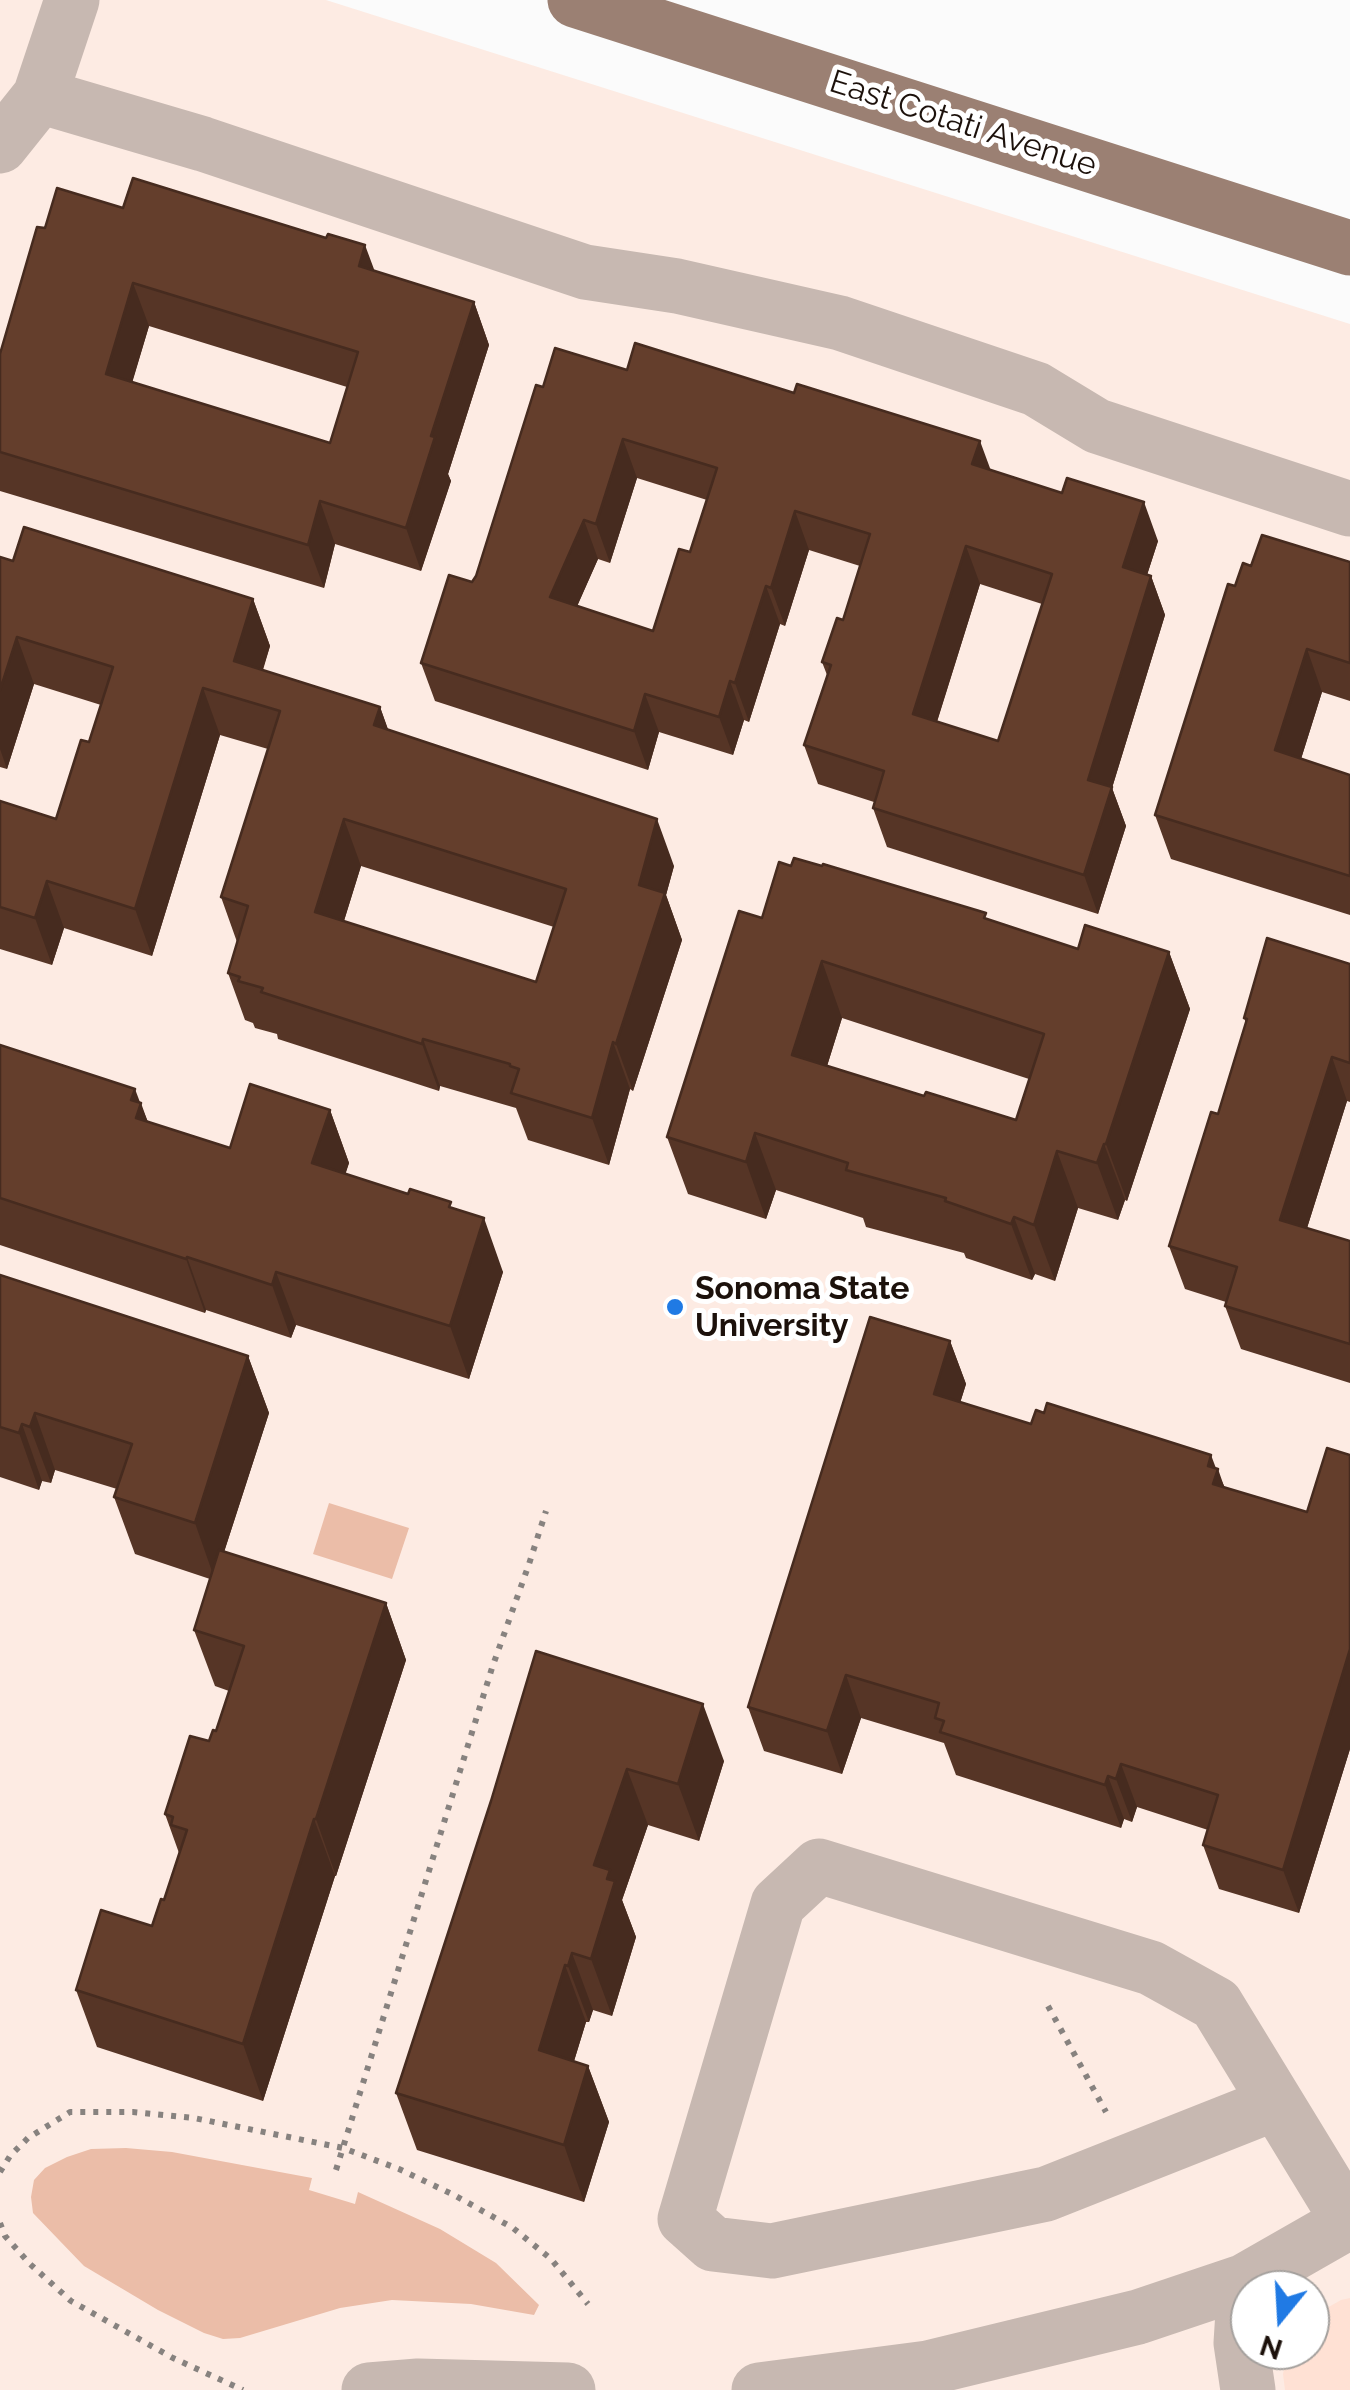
<!DOCTYPE html>
<html>
<head>
<meta charset="utf-8">
<style>
  body { margin:0 }
  #map { position:relative; width:1350px; height:2390px; overflow:hidden; background:#fbfbfb; font-family:Raleway,sans-serif }
  canvas { display:block }
  .north { position:absolute; left:1230px; top:2270px; width:100px; height:100px; box-sizing:border-box; background:#fff; border:2px solid #a4a09d; border-radius:50%; rotate:198deg; font-size:28px; font-weight:700; line-height:40px; text-align:center; color:#1c110b }
  .north::after { content:''; display:block; margin:auto; width:35px; height:45px; background:#207ae4; clip-path:polygon(50% 0,100% 100%,50% 72%,0 100%) }
</style>
</head>
<body>
<div id="map">
<canvas width="1350" height="2390"></canvas>
<div class="north">N</div>
</div>
<script>
const ctx = document.querySelector('canvas').getContext('2d');
ctx.lineJoin = 'round';
function fill(path, color) {
  ctx.fillStyle = color;
  ctx.fill(path, 'evenodd');
}
function shape(rows) {
  const path = new Path2D();
  for (const r of rows) {
    path.moveTo(r[0], r[1]);
    for (let i = 2; i < r.length; i += 2) path.lineTo(r[i], r[i + 1]);
  }
  return path;
}
function strokePath(path, color, width, dash) {
  ctx.strokeStyle = color;
  ctx.lineWidth = width;
  ctx.lineCap = dash ? 'butt' : 'round';
  ctx.setLineDash(dash || []);
  ctx.stroke(path);
}
function label(font, color, halo, rows, align = 'center') {
  ctx.font = font + ' Raleway,sans-serif';
  ctx.lineWidth = 10;
  ctx.setLineDash([]);
  ctx.textBaseline = 'middle';
  ctx.strokeStyle = halo;
  ctx.fillStyle = color;
  for (const [text, x, y, turn = 0] of rows) {
    ctx.save();
    ctx.translate(x, y);
    ctx.rotate((+turn || 0) * Math.PI / 180);
    ctx.textAlign = isNaN(turn) ? turn : align;
    if (halo) ctx.strokeText(text, 0, 0);
    ctx.fillText(text, 0, 0);
    ctx.restore();
  }
}
fill(shape([
  [0,0,326,0,1350,324,1350,2390,0,2390],
  [1250,2290,1310,2290,1310,2350,1250,2350]
]), '#fdebe3');
fill(shape([
  [1350,2298,1350,2390,1285,2390,1283,2374,1288,2350,1310,2350,1310,2330,1327,2308,1341,2300]
]), '#ffe1d4');
fill(shape([
  [329,1503,409,1528,392,1579,313,1554],
  [126,2148,172,2152,312,2178,309,2190,355,2204,358,2192,440,2229,496,2263,539,2305,534,2315,471,2304,392,2300,340,2308,240,2338,223,2339,204,2333,158,2310,84,2266,33,2213,31,2197,34,2180,45,2168,67,2157,91,2149]
]), '#ebbda8');
strokePath(shape([
  [1048,2006,1106,2112],
  [336,2170,492,1668,529,1564,546,1511],
  [0,2172,10,2156,28,2138,70,2112,133,2112,194,2118,343,2148,399,2169,454,2195,513,2228,551,2259,588,2304],
  [0,2223,5,2236,30,2264,71,2301,173,2358,243,2390]
]), '#87827f', 6, [5, 8]);
strokePath(shape([
  [40,96,203,144,585,272,677,286,840,323,1036,389,1097,426,1350,509],
  [0,146,40,96,72,0],
  [1276,2103,1046,2194,772,2251,713,2244,685,2219,778,1904,819,1866,1151,1968,1216,2004,1349,2222],
  [1245,2281,1241,2343,1248,2390],
  [369,2390,418,2386,568,2390],
  [759,2390,928,2368,1138,2317,1245,2281,1350,2221]
]), '#c7b8b1', 55);
strokePath(shape([
  [575,0,1350,248]
]), '#9b8073', 55);
fill(shape([
  [123,208,375,271,474,302,489,345,448,474,451,481,421,571,335,544,324,588,0,491,0,354,45,228],
  [149,326,347,387,330,443,132,382],
  [627,370,991,470,1158,541,1147,575,1151,576,1165,615,1112,788,1126,826,1098,914,887,847,873,808,874,802,818,784,804,745,827,675,822,662,843,620,860,566,809,550,785,626,780,624,749,722,744,720,733,755,659,732,648,770,435,701,421,663,476,576,543,387],
  [637,478,707,500,690,552,653,631,577,606,598,559,610,563],
  [980,584,1042,604,998,741,937,722],
  [0,557,13,561,253,599,270,646,263,670,380,707,388,730,674,866,666,895,682,940,633,1091,630,1089,609,1165,528,1140,516,1108,440,1086,439,1091,278,1039,277,1034,255,1028,253,1023,245,1020,228,973,237,942,221,897,268,749,220,735,152,956,64,928,52,965,0,949,0,801,56,819,89,742,101,705,34,684,7,769,0,767],
  [361,866,554,927,536,982,344,921],
  [1350,562,1350,701,1322,692,1301,759,1350,775,1350,915,1171,859,1155,815,1235,586,1251,566],
  [762,918,1078,949,1169,952,1190,1009,1127,1201,1125,1200,1118,1220,1078,1208,1055,1281,1035,1274,1032,1280,966,1258,964,1253,866,1227,863,1218,776,1190,766,1219,688,1194,667,1137],
  [842,1018,1029,1079,1016,1120,924,1096,827,1066],
  [1350,964,1350,1102,1347,1101,1307,1228,1350,1241,1350,1383,1241,1349,1225,1306,1226,1302,1185,1289,1169,1246,1218,1114,1246,1023,1244,1018],
  [0,1045,140,1103,148,1122,230,1148,330,1110,349,1163,345,1174,454,1209,503,1272,469,1379,296,1325,291,1338,206,1310,205,1313,0,1245],
  [0,1275,248,1356,269,1413,224,1552,386,1603,406,1660,336,1876,335,1876,263,2101,97,2047,76,1990,152,1926,164,1900,179,1853,165,1814,216,1731,229,1691,215,1686,194,1630,210,1579,135,1554,114,1497,117,1489,55,1470,51,1483,42,1481,39,1490,0,1477],
  [950,1341,966,1384,960,1403,1031,1424,1216,1469,1350,1749,1299,1913,1219,1889,1203,1845,1208,1830,1137,1807,1132,1822,1124,1819,1121,1828,956,1775,944,1743,861,1718,842,1774,764,1751,748,1707],
  [536,1651,724,1761,699,1841,648,1825,622,1900,636,1937,612,2016,593,2010,589,2022,586,2022,574,2061,588,2066,609,2122,584,2202,417,2150,396,2093,491,1801]
]), '#563526');
fill(shape([
  [365,245,381,288,359,266],
  [133,283,149,326,122,417,106,374],
  [474,302,489,345,448,474,451,481,421,571,406,528,431,436],
  [623,439,637,478,610,563,596,524],
  [980,441,994,479,972,464],
  [320,501,335,544,324,588,308,545],
  [1144,502,1158,541,1137,606,1123,567],
  [795,511,809,550,785,626,771,588],
  [584,520,598,559,564,636,550,597],
  [966,546,980,584,927,753,913,714],
  [1151,576,1165,615,1112,788,1126,826,1098,914,1084,875,1088,780],
  [766,586,780,624,749,722,735,683],
  [253,599,270,646,252,703,234,661],
  [17,637,34,684,7,769,0,749,0,690],
  [1307,649,1322,692,1290,794,1275,750],
  [730,681,744,720,733,755,719,717],
  [203,688,220,735,152,956,135,909],
  [645,694,659,732,648,770,634,731],
  [380,707,397,754,374,725],
  [344,819,361,866,332,959,315,912],
  [657,819,674,866,666,895,682,940,633,1091,616,1044,639,885],
  [47,881,64,928,52,965,35,918],
  [1169,952,1190,1009,1127,1201,1106,1144],
  [822,961,842,1018,813,1111,792,1055],
  [423,1039,440,1086,439,1091,422,1044],
  [613,1042,630,1089,609,1165,592,1118],
  [1332,1057,1347,1101,1296,1263,1280,1220],
  [135,1089,141,1105,141,1103,160,1156,136,1118,131,1100],
  [330,1110,349,1163,332,1216,312,1163],
  [755,1133,776,1190,766,1219,746,1162],
  [1104,1144,1125,1200,1118,1220,1097,1163],
  [1057,1151,1078,1208,1055,1281,1034,1225],
  [1014,1217,1035,1274,1032,1280,1011,1224],
  [484,1218,503,1272,469,1379,450,1326],
  [187,1257,206,1310,205,1313,186,1259],
  [276,1272,296,1325,291,1338,272,1285],
  [950,1341,966,1384,949,1438,934,1394],
  [248,1356,269,1413,215,1580,195,1523],
  [35,1413,55,1470,51,1483,30,1427],
  [22,1424,42,1481,39,1490,19,1433],
  [1211,1455,1217,1471,1218,1469,1233,1512,1213,1484,1208,1466],
  [386,1603,406,1660,336,1876,316,1819],
  [1350,1649,1350,1749,1299,1913,1283,1870],
  [846,1675,861,1718,842,1774,827,1731],
  [703,1704,724,1761,699,1841,678,1784],
  [1121,1764,1137,1807,1132,1822,1116,1779],
  [627,1769,648,1825,622,1900,636,1937,612,2016,591,1959,594,1865],
  [1108,1776,1124,1819,1121,1828,1105,1785],
  [314,1819,335,1876,263,2101,243,2044],
  [572,1953,593,2010,589,2022,568,1966],
  [565,1965,586,2022,560,2107,539,2050],
  [588,2066,609,2122,584,2202,564,2145]
]), '#462b1f');
const building = shape([
  [133,178,326,238,328,234,365,245,359,266,474,302,431,436,435,437,406,528,320,501,308,545,0,452,0,354,37,227,45,228,57,188,123,208,133,178],
  [133,283,358,352,330,443,106,374,133,283],
  [635,343,794,393,797,384,980,441,972,464,1062,493,1067,478,1144,502,1123,567,1151,576,1088,780,1112,787,1084,875,873,808,884,771,804,745,831,665,822,662,837,618,843,620,870,534,795,511,771,588,766,586,735,683,730,681,719,717,645,694,634,731,421,663,449,575,472,582,476,576,536,385,543,387,555,348,627,370,635,343],
  [623,439,717,468,690,552,679,549,653,631,550,597,584,520,596,524,623,439],
  [966,546,1052,574,998,741,913,714,966,546],
  [24,527,253,599,234,661,380,707,374,725,657,819,639,885,665,893,616,1044,613,1042,592,1118,511,1093,519,1069,510,1066,510,1064,423,1039,422,1044,261,992,263,988,238,981,240,977,228,973,248,906,221,897,280,711,203,688,135,909,47,881,35,918,0,907,0,801,56,819,81,740,89,742,113,667,17,637,0,690,0,557,13,561,24,527],
  [344,819,566,889,536,982,315,912,344,819],
  [1262,535,1350,562,1350,663,1307,649,1275,750,1350,775,1350,876,1155,815,1228,584,1235,586,1243,563,1251,566,1262,535],
  [794,858,822,866,823,864,986,913,984,918,1078,949,1085,925,1169,952,1106,1144,1104,1144,1097,1163,1057,1151,1034,1225,1014,1217,1011,1224,945,1201,946,1198,846,1170,848,1163,755,1133,746,1162,667,1137,739,911,762,918,779,862,791,866,794,858],
  [822,961,1044,1034,1016,1120,926,1092,924,1096,792,1055,822,961],
  [1267,938,1350,964,1350,1063,1332,1057,1280,1220,1350,1241,1350,1344,1225,1306,1237,1267,1169,1246,1211,1112,1218,1114,1247,1019,1244,1018,1267,938],
  [0,1045,135,1089,131,1100,141,1103,136,1118,230,1148,250,1084,330,1110,312,1163,408,1194,410,1189,451,1202,449,1207,484,1218,450,1326,276,1272,272,1285,187,1257,186,1259,0,1198,0,1045],
  [0,1275,248,1356,195,1523,114,1497,132,1444,35,1413,30,1427,22,1424,19,1433,0,1427,0,1275],
  [870,1317,950,1341,934,1394,1031,1424,1036,1410,1044,1413,1047,1403,1211,1455,1208,1466,1218,1469,1213,1484,1307,1512,1327,1448,1350,1455,1350,1649,1283,1870,1203,1845,1218,1795,1121,1764,1116,1779,1108,1776,1105,1785,940,1732,944,1721,935,1718,939,1703,846,1675,827,1731,748,1707,870,1317],
  [219,1550,386,1603,316,1819,314,1819,243,2044,76,1990,101,1910,152,1926,161,1899,164,1900,187,1830,171,1825,173,1817,165,1814,190,1736,209,1741,213,1730,216,1731,244,1646,194,1630,219,1550],
  [536,1651,703,1704,678,1784,627,1769,594,1865,610,1870,607,1879,615,1881,591,1959,572,1953,568,1966,565,1965,539,2050,588,2066,564,2145,396,2093,491,1801,536,1651]
]);
fill(building, '#643e2c');
strokePath(building, '#462b1f', 2.5);
for (const [x, y, r, color] of [
  [675,1307,10,"#207ae4"]
]) {
  const dot = new Path2D();
  dot.arc(x, y, r, 0, 2 * Math.PI);
  ctx.fillStyle = color;
  ctx.fill(dot);
  strokePath(dot, '#fff', 4);
}
label('32px', '#1c110b', '#fff', [
  ["East Cotati Avenue",963,124,18]
]);
label('bold 32px', '#1c110b', '#fff', [
  ["Sonoma State",695,1289],
  ["University",695,1326]
], 'left');
</script>
</body>
</html>
